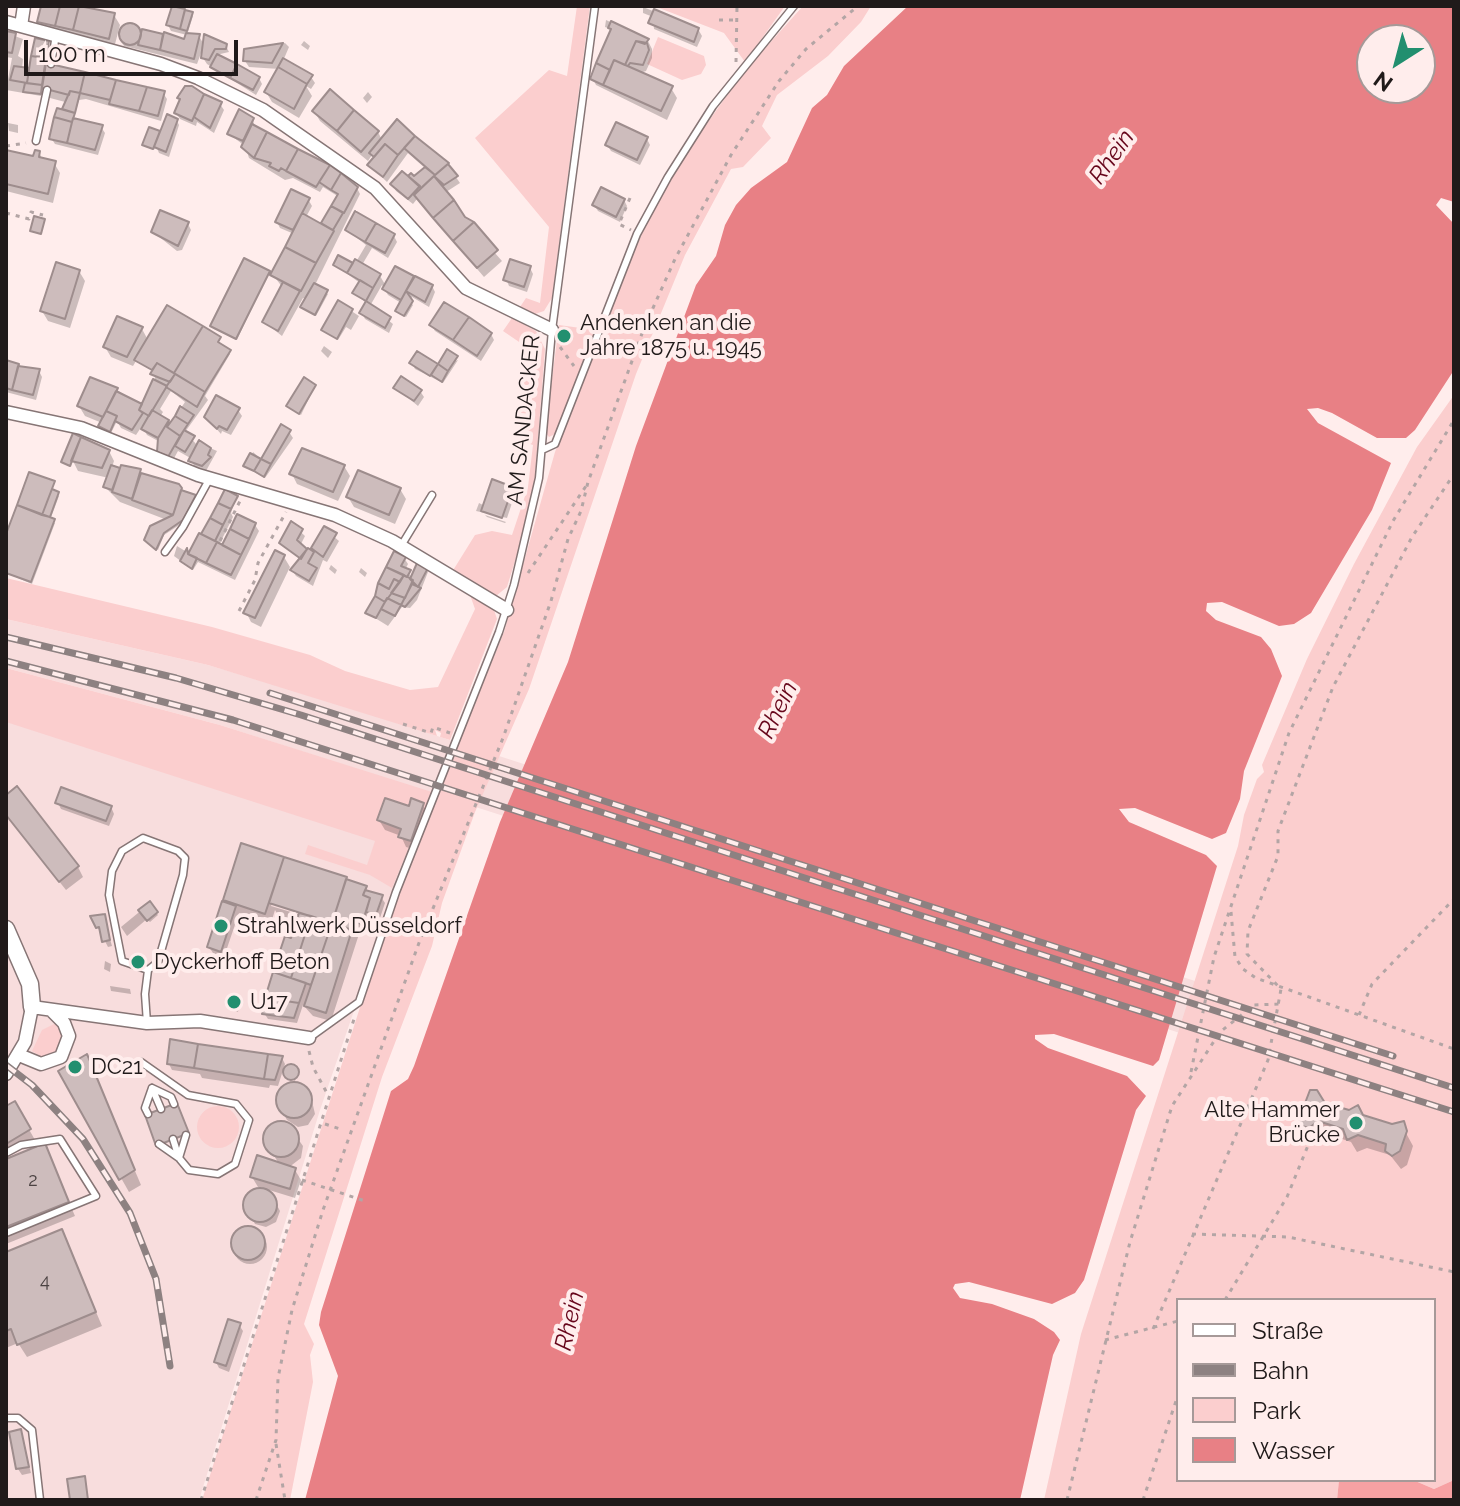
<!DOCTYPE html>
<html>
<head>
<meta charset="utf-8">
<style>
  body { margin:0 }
  #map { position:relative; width:1460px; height:1506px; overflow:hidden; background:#ffedec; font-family:Raleway,sans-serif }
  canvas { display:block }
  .frame { position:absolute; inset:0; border:8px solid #201a1a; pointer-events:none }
  .legend { position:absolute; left:1176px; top:1298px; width:260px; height:184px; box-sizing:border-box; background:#ffedec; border:2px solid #a69998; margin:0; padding:10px 14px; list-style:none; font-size:24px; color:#201a1a }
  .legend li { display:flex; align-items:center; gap:16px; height:40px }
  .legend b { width:40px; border:2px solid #a69998 }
  .north { position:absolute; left:1356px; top:24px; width:80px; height:80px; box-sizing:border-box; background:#ffedec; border:2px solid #a69998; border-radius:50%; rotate:216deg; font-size:22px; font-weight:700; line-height:32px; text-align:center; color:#201a1a }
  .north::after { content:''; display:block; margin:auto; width:28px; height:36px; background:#228f6f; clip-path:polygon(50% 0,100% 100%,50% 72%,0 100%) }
  .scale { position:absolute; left:24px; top:40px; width:214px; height:36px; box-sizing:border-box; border:4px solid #201a1a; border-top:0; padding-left:10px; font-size:24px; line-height:28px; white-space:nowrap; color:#201a1a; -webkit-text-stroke:6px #ffedec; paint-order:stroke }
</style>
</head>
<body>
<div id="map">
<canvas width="1460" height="1506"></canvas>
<div class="frame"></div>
<ul class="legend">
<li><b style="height:10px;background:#fff"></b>Straße</li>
<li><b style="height:10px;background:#8d8181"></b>Bahn</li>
<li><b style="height:22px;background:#fbcece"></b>Park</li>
<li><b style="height:22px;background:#e88085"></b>Wasser</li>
</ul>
<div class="north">N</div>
<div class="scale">100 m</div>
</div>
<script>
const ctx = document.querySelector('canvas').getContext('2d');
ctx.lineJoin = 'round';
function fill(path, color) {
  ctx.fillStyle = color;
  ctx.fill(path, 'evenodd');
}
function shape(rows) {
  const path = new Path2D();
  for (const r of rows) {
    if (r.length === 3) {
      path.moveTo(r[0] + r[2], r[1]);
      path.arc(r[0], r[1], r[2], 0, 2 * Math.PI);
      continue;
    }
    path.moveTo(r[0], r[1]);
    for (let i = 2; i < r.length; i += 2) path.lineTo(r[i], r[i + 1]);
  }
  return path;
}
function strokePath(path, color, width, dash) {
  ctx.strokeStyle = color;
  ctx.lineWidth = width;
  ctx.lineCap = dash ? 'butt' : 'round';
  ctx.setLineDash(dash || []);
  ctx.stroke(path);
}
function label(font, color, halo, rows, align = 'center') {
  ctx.font = font + ' Raleway,sans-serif';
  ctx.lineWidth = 8;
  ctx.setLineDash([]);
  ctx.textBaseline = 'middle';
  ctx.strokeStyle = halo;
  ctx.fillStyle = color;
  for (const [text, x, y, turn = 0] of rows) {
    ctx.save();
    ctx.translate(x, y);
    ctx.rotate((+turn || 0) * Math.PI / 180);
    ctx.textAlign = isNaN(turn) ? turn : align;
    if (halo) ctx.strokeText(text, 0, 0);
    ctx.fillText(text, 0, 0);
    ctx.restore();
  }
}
fill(shape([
  [6,619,208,665,332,702,1226,991,1208,1042,220,725,6,668],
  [6,719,409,850,320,1110,199,1500,6,1500]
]), '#f8dddd');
fill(shape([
  [577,6,590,6,552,298,544,311,535,314,520,307,526,298,540,303,549,227,475,138,549,70,567,76],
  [654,6,785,6,745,62,724,33],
  [803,6,871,6,861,22,828,56,777,95,762,126,771,138,743,167,731,169,685,255,636,374,529,689,475,812,442,903,432,946,382,1077,304,1324,314,1344,310,1355,313,1382,290,1500,202,1500,397,892,504,632,555,452,604,325,650,214,689,149,742,74],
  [658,37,704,56,706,65,701,74,682,80,647,64],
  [512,318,536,331,545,349,533,502,507,587,496,596,488,595,452,572,475,535,492,531,512,535,528,487,533,445,519,440,525,346,503,331],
  [559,325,595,330,555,434,549,437,545,432],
  [1454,395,1454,1480,1434,1489,1413,1480,1434,1480,1434,1300,1178,1300,1178,1480,1339,1480,1337,1500,1044,1500,1081,1334,1238,846,1244,815,1257,779,1264,772,1262,765,1307,659,1354,564,1417,447],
  [6,578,212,627,310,655,345,671,410,690,438,687,475,609,469,592,494,610,497,619,450,740,440,737,441,733,435,730,437,736,208,665,6,619],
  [6,668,220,725,432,792,392,888,370,875,305,854,308,845,367,865,375,841,6,722],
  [56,1023,64,1034,57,1053,42,1057,32,1051,42,1030],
  [218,1127,21]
]), '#fbcece');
fill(shape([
  [1339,1480,1413,1480,1434,1489,1454,1480,1454,1500,1337,1500]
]), '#f7a1a3');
fill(shape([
  [908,6,1454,6,1454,202,1441,198,1436,205,1454,224,1454,370,1415,430,1406,438,1377,438,1332,413,1318,408,1307,409,1318,423,1391,463,1372,510,1311,613,1294,624,1279,626,1222,602,1207,603,1206,611,1216,620,1261,637,1271,649,1282,676,1244,771,1240,799,1226,833,1212,839,1135,808,1119,809,1129,822,1206,855,1217,866,1159,1060,1153,1066,1054,1034,1035,1035,1035,1039,1048,1048,1127,1076,1146,1096,1136,1110,1084,1280,1075,1293,1052,1304,969,1282,955,1284,953,1288,960,1298,992,1304,1034,1319,1054,1332,1060,1340,1053,1355,1020,1500,305,1500,338,1376,319,1325,321,1312,386,1107,391,1091,408,1079,414,1066,500,822,568,662,636,446,696,285,716,256,725,225,736,205,751,188,787,162,812,108,827,95,844,66],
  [1372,40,1420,40,1420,88,1372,88]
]), '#e88085');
fill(shape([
  [43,6,77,6,114,15,120,25,114,48,43,28,39,21],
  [176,6,183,6,182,10,193,16,187,35,171,31,168,25,178,9],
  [643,7,698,29,702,36,697,47,654,29,653,17,643,13],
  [606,20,647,39,652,49,652,58,646,71,640,73,671,88,677,98,667,120,596,85,593,79,613,30,605,27],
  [124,26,186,41,199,36,204,45,197,64,124,46,120,40],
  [6,33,23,39,18,56,23,59,22,69,30,75,48,43,51,49,49,66,163,93,167,99,161,121,86,99,79,100,73,122,101,127,105,133,98,155,55,144,51,138,58,110,67,110,69,103,50,98,45,90,41,96,6,90,12,58,6,57],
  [205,37,226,46,229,52,216,55,259,78,262,84,256,95,207,64,203,58],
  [304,41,310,46,308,50,301,45],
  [285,43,289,47,283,61,311,77,315,83,311,89,306,86,312,96,299,118,272,102,266,92,279,69,249,67,245,61,246,50],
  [187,87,220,104,224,110,214,133,197,122,196,126,180,119,176,113],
  [368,92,372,97,367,103,363,98],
  [314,111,378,132,382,140,397,122,447,164,460,183,446,192,457,210,502,261,484,277,417,199,413,204,396,191,393,185,414,179,426,169,408,153,387,182,369,165,375,159,372,155,368,161,320,121],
  [176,119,179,125,169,157,159,153,156,146,154,150,146,147],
  [253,120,255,128,357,188,360,194,315,285,328,294,316,316,304,309,307,300,303,298,282,336,264,322,283,288,273,275,294,234,280,228,277,222,308,199,312,206,306,217,327,229,324,223,339,197,323,187,320,192,293,178,285,180,249,158,245,146,229,134],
  [8,123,18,125,18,133,9,131],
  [647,139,650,145,640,165,611,151,607,145],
  [39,153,43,160,54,163,60,173,53,203,6,191,6,157,35,158],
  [624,200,627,206,620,222,598,211,594,205],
  [188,224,191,230,182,250,177,251,153,232],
  [347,230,394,236,397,242,388,258,372,248,362,265,380,276,386,286,396,269,432,286,435,292,429,307,412,297,409,301,413,305,406,317,397,311,401,303,388,295,382,285,370,306,393,324,389,333,365,319,362,313,367,304,355,293,360,283,335,265,353,267,366,245],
  [530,268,533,274,527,292,509,286,506,279],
  [79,271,85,281,70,328,48,321,42,311],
  [268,273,237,340,214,329,212,326],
  [339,303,359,316,351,330,346,327,338,340,324,330],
  [431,325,491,334,494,340,481,361,435,331],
  [142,329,148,340,220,339,218,345,230,354,205,396,208,400,185,432,198,446,199,443,217,451,206,471,194,467,192,459,178,451,172,462,162,458,160,442,147,435,142,426,136,435,121,428,117,421,111,433,101,428,102,423,85,416,79,406,117,390,143,407,155,379,154,371,136,361,133,366,111,357,105,347],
  [171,391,185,402,171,423,160,417,163,412,160,409],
  [172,427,189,440,187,443,172,432],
  [324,346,332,352,328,358,321,351],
  [418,354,438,367,458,360,443,383,415,369,412,363],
  [6,362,39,371,42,377,36,400,6,392],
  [315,386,301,415,290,409,289,406],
  [396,388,420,391,424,397,418,406],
  [238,410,242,416,231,435,222,431,221,434,206,417],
  [289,432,293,438,265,478,247,468,253,452,262,460],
  [109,451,114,461,112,467,120,472,138,470,141,475,196,499,184,522,164,535,158,550,147,543,167,520,120,502,105,487,109,478,78,471,73,461,71,467,63,462],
  [344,466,350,476,338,501,297,484,292,474],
  [53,483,52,491,59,496,50,520,55,523,32,584,6,573,6,540],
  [515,485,526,488,527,492,514,488],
  [511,488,515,494,507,518,476,511,479,503,485,506],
  [400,489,406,499,395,524,354,507,348,497],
  [236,498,231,513,233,517,219,545,223,547,255,525,259,531,235,580,198,562,193,570,174,556,177,546,190,554],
  [485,515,506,522,505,523,487,517],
  [292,524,305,536,301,544,293,530,290,532,298,547,313,554,325,529,339,541,327,562,323,560,313,586,296,576,292,570,299,557,281,543],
  [395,554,404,558,408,564,405,570,413,578,427,570,428,572,417,600,410,608,402,607,388,626,367,613,379,600,375,592],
  [284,557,290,567,261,627,251,622,246,612],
  [331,565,337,570,335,574,329,569],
  [361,568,367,573,365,577,359,572],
  [6,798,78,867,83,877,66,890,6,815],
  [58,803,111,807,114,814,109,826,61,809],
  [422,804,428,814,416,850,406,847,401,836,385,830,379,820],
  [242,846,346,879,381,897,385,903,379,921,372,918,367,933,360,931,331,1021,313,1016,303,1005,297,1023,268,1019,264,1013,298,923,279,917,275,910,271,923,239,913,224,957,213,953,209,947,228,905,225,900],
  [273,902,301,911,301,915,271,906],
  [149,904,158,915,150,922,147,919,127,936,121,927],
  [104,917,112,946,108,947,93,918],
  [105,961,111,964,110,972,104,969],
  [110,986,130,989,131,994,111,991],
  [234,996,240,999,238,1012,230,1008],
  [86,1056,141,1185,129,1192,61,1072],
  [282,1058,285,1064,278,1086,270,1085,269,1088,202,1078,200,1074,172,1070,169,1064],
  [289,1066,298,1072,295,1081,285,1074],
  [294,1085,306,1091,312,1101,315,1114,308,1125,298,1127,287,1120,281,1109,278,1099,285,1088],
  [14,1103,35,1140,6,1157,6,1108],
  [1363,1117,1393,1126,1400,1122,1413,1146,1407,1165,1401,1169,1390,1155,1367,1148,1357,1152,1351,1142,1327,1134,1315,1141,1301,1119],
  [279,1123,288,1125,303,1146,301,1158,288,1168,295,1170,301,1180,295,1198,269,1190,280,1211,276,1222,266,1227,255,1224,245,1205,249,1194,263,1188,258,1187,252,1177,280,1165,265,1142,268,1130],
  [44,1146,75,1216,6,1244,6,1161],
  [250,1247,17],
  [62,1232,102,1326,27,1357,18,1343,6,1348,6,1255],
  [239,1325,243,1331,229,1372,219,1368,216,1362],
  [20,1432,31,1473,22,1475,18,1469]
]), '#0003');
const building = shape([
  [41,6,60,6,55,26,37,22,41,6],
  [60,6,79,6,73,30,55,26,60,6],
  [79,6,115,13,109,39,73,30,79,6],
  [172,6,185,9,180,29,166,25,172,6],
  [654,9,699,28,694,42,648,23,654,9],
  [185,10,193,12,187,31,180,29,185,10],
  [611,21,649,39,645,44,636,41,625,65,614,60,610,70,596,63,611,29,608,28,611,21],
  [130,34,11],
  [142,29,163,34,160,50,138,45,142,29],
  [6,31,16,33,12,53,6,52,6,31],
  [164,32,184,39,186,33,200,34,194,59,160,50,164,32],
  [204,34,227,44,226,49,215,49,209,60,201,58,204,34],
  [35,38,49,41,46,58,31,56,35,38],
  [636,41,647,43,649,50,643,65,630,63,628,66,625,65,636,41],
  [283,43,272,63,243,61,244,49,283,43],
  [217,54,237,64,230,78,210,67,217,54],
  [31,56,46,58,42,85,27,83,31,56],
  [283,58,313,75,307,84,278,67,283,58],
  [614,60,673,86,661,111,603,85,614,60],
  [46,63,85,72,80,93,70,91,69,95,42,88,46,63],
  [596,63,610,70,603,85,590,79,596,63],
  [237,64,260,77,253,90,230,78,237,64],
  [14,66,29,68,27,83,10,80,14,66],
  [278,67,307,84,294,109,264,92,278,67],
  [85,72,116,80,110,100,80,93,85,72],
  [116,80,147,87,139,111,109,104,116,80],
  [25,83,42,85,41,94,23,92,25,83],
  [185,86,192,86,204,94,192,121,174,113,180,99,177,98,185,86],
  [147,87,165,91,158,116,139,111,147,87],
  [330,89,354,110,337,131,312,111,330,89],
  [70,91,80,93,75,113,62,109,70,91],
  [204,94,222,102,210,128,194,117,204,94],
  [57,108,75,113,72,122,54,117,57,108],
  [239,109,254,118,243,141,227,134,239,109],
  [354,110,379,131,361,152,337,131,354,110],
  [167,114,178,119,166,152,154,147,167,114],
  [54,117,72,122,67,143,49,139,54,117],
  [73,118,103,125,95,150,67,143,73,118],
  [397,119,415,136,398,155,385,144,374,157,369,153,397,119],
  [616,122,648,137,637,160,605,145,616,122],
  [252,124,267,132,254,158,241,147,252,124],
  [149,127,160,131,153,149,142,145,149,127],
  [267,132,298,149,286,171,281,168,279,171,269,166,271,163,254,158,267,132],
  [415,136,449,163,435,175,404,148,415,136],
  [385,144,398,155,383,177,367,165,385,144],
  [298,149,330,165,316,187,286,171,298,149],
  [6,150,33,156,35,150,40,151,39,157,56,161,48,194,6,184,6,150],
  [448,164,458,176,444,185,434,176,448,164],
  [330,165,341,173,331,190,319,182,330,165],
  [425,167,435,175,421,188,408,176,411,173,414,176,425,167],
  [402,171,420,186,408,199,390,184,402,171],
  [341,173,358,187,344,213,331,206,338,194,331,190,341,173],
  [434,176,454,200,433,218,414,195,434,176],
  [601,187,625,199,616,217,592,205,601,187],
  [291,189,310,198,293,230,275,222,291,189],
  [454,200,465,217,474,222,453,241,433,218,454,200],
  [331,206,343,213,333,230,321,223,331,206],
  [160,210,189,222,178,246,151,232,160,210],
  [355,211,376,223,365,242,345,230,355,211],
  [302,213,334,231,316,263,285,247,302,213],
  [34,216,45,219,41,234,30,231,34,216],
  [474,222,498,250,477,268,453,241,474,222],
  [376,223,395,234,385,253,365,242,376,223],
  [285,247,316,263,301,291,270,275,285,247],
  [338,255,353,263,347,273,333,265,338,255],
  [244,258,270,271,236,339,210,326,244,258],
  [355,259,381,274,373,288,347,273,355,259],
  [510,259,531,266,524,287,503,280,510,259],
  [56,262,80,270,65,319,40,311,56,262],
  [395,266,414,276,401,300,382,289,395,266],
  [415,276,433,285,425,302,406,291,415,276],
  [360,280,373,288,366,301,352,293,360,280],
  [283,282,300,291,278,331,262,322,283,282],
  [314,283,328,290,315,315,300,307,314,283],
  [406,291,413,301,404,316,395,311,406,291],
  [338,300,353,309,337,339,321,330,338,300],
  [366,301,391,317,385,328,359,313,366,301],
  [444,302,469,317,453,340,429,325,444,302],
  [167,305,203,326,174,373,157,363,152,370,134,360,167,305],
  [117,316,143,327,127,357,103,347,117,316],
  [469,317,492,333,477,356,453,340,469,317],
  [203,326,221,337,218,342,231,350,205,392,174,373,203,326],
  [447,349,458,356,448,371,438,364,447,349],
  [417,351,438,364,430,376,409,363,417,351],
  [6,360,19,364,12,390,6,388,6,360],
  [157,363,175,374,170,382,150,374,157,363],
  [438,364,448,371,442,382,431,375,438,364],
  [18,366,40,369,33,395,12,390,18,366],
  [175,374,205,392,197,407,166,387,175,374],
  [401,376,422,390,414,401,393,388,401,376],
  [90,377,118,388,103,417,77,406,90,377],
  [304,377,316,385,299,414,286,406,304,377],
  [153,379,167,386,149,416,139,410,153,379],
  [116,391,142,404,139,410,143,413,132,430,115,421,117,416,106,411,116,391],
  [216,395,240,408,227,430,219,426,217,429,204,417,216,395],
  [180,406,194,415,188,424,175,416,180,406],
  [152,410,169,420,158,438,141,429,152,410],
  [106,411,117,416,110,432,98,426,106,411],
  [175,416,188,424,180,436,167,427,175,416],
  [169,420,167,427,180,436,168,457,157,452,158,438,169,420],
  [281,424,291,430,271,464,261,459,281,424],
  [184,430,195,436,185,452,175,446,184,430],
  [73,433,81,437,70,466,61,462,73,433],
  [81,437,110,450,102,468,71,461,81,437],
  [199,440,211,448,208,455,211,457,202,466,188,461,199,440],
  [302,448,345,465,333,492,289,474,302,448],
  [250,453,261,459,254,471,243,466,250,453],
  [261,459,271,464,264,477,254,471,261,459],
  [111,465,120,468,112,490,103,487,111,465],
  [121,465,141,469,132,499,112,492,121,465],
  [358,470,401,488,389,515,346,497,358,470],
  [29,472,55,481,42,515,17,505,29,472],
  [141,473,179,484,182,488,173,515,132,500,141,473],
  [492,479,513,487,502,518,481,511,492,479],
  [52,489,59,492,50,517,42,515,52,489],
  [225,489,238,496,231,509,218,503,225,489],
  [181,490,196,495,183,520,164,533,156,550,144,540,150,526,173,515,181,490],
  [218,503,231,509,223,525,210,518,218,503],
  [17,505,55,519,31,582,6,573,6,534,17,505],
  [237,514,256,523,249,539,230,529,237,514],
  [210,518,223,525,215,541,201,534,210,518],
  [291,521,303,529,297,540,307,549,301,559,279,543,291,521],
  [324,526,337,533,323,557,311,548,324,526],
  [230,529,249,539,241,555,222,545,230,529],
  [199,533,217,542,206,563,188,554,199,533],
  [217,542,241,555,231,575,206,563,217,542],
  [187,548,188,554,197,558,192,569,180,561,187,548],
  [308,548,314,552,308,563,317,568,309,581,290,570,308,548],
  [275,550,285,555,255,618,243,613,275,550],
  [394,551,406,557,401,566,411,570,407,577,386,567,394,551],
  [417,563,428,568,418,587,410,579,417,563],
  [386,567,404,575,400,582,394,579,389,589,378,583,386,567],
  [404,575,413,580,405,598,391,593,404,575],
  [394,579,400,582,385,602,375,596,378,583,389,589,394,579],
  [412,584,421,588,405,607,401,605,412,584],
  [375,596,385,602,376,618,365,613,375,596],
  [387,598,401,605,395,616,381,609,387,598],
  [17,786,79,866,59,882,6,815,6,795,17,786],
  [61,787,112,806,106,821,55,803,61,787],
  [385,798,409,806,411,798,424,803,411,841,398,837,401,829,377,820,385,798],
  [241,843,284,857,265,914,223,900,241,843],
  [284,857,347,877,332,923,269,903,284,857],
  [346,879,367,886,363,895,370,898,362,924,355,922,352,930,332,923,346,879],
  [365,890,383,895,376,915,366,912,370,898,363,895,365,890],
  [150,901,158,912,147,921,138,910,150,901],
  [222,901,236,906,221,952,207,947,222,901],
  [299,913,311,916,291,978,273,972,285,936,291,938,299,913],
  [105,914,110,940,102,942,99,927,96,928,90,916,105,914],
  [311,916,332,923,311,985,291,978,311,916],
  [332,923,352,930,326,1013,304,1006,332,923],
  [273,972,306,983,299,1003,265,998,273,972],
  [265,998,299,1003,294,1018,262,1014,265,998],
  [170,1039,198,1044,194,1068,167,1064,170,1039],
  [198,1044,268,1054,264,1079,194,1068,198,1044],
  [87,1054,135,1170,119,1180,58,1071,87,1054],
  [268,1054,283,1056,275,1080,264,1079,268,1054],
  [291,1072,8],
  [294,1100,18],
  [1310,1090,1317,1090,1325,1103,1349,1110,1358,1105,1363,1115,1392,1124,1404,1121,1407,1131,1400,1151,1392,1156,1385,1151,1386,1144,1358,1135,1347,1140,1343,1129,1318,1121,1309,1128,1302,1126,1299,1119,1310,1090],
  [15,1101,31,1129,6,1144,6,1106,15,1101],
  [177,1103,189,1133,156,1146,145,1115,177,1103],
  [281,1139,18],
  [45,1143,69,1202,6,1227,6,1159,45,1143],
  [257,1155,296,1168,290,1189,250,1177,257,1155],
  [260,1205,17],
  [248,1243,17],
  [62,1229,96,1312,17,1345,11,1329,6,1331,6,1252,62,1229],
  [228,1319,241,1323,226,1366,214,1362,228,1319],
  [21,1429,29,1467,16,1469,9,1432,21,1429],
  [85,1476,88,1500,70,1500,67,1479,85,1476]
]);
fill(building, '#cdbcbc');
strokePath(building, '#9e8d8d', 2);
const service = shape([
  [51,64,56,35],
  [36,141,47,90],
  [542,450,555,444,637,234,668,177,713,106,794,6],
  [401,546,432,495],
  [165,552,183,527,210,478],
  [147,1023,145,994,148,970,122,961,109,895,112,871,122,851,143,838,178,851,185,858,183,875,158,962,148,970],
  [309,1038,359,1002,396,892,499,632,514,585,539,478,552,330,595,6],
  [141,1062,188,1095,236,1104,249,1120,235,1164,218,1174,189,1170,179,1158,159,1144],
  [152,1088,171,1097,174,1104],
  [152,1088,161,1109],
  [148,1114,145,1108,152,1088],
  [173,1139,179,1158],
  [6,1153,21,1145,60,1139,96,1196,6,1233],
  [179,1158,186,1135],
  [6,1418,18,1418,32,1430,40,1500]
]);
const minor = shape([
  [6,22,161,64,198,78,263,110,375,188,466,288,552,330],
  [21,26,24,6],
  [6,412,81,428,198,475,335,515,392,541,507,610],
  [19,1055,41,1064,61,1057,69,1036,64,1023,51,1010],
  [6,1074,25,1042,32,1007,147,1023,200,1021,309,1038]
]);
const tertiary = shape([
  [6,929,30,984,32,1007]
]);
strokePath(service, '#867575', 9);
strokePath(minor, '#867575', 15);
strokePath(tertiary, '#867575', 19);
strokePath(shape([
  [719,20,734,20],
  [736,62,737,6],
  [6,146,26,143],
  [630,198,619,224,631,230],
  [6,213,29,219,31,212,43,215],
  [560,347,574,366],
  [220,541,241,499],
  [528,573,586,486],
  [239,611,255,580,258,563,286,512],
  [403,724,431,733,433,727,450,733],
  [1231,912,1235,957,1243,969,1256,978,1454,1049],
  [1359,1015,1372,984,1454,899],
  [309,1051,313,1067,328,1095],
  [1191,1072,1214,957,1289,733,1393,521,1454,420],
  [325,1124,343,1130],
  [302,1180,365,1201],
  [1192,1234,1288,1237,1454,1272],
  [1225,1300,1287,1197,1309,1143],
  [1153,1329,1268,1060,1281,989,1247,954,1248,931,1278,856,1278,831,1333,687,1412,537,1454,474],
  [1105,1340,1178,1321],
  [276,1444,285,1500],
  [201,1500,355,1016],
  [256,1500,276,1440,278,1378,292,1310,323,1210,420,940,503,738,551,601,568,539,581,511,588,482,644,328,675,259,731,155,779,81,806,49,858,6],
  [1067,1500,1130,1242,1172,1106,1220,1032,1254,1005,1280,1004],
  [1143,1500,1178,1395]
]), '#b3a5a5', 3, [4, 6]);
strokePath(service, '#fff', 6);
strokePath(minor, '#fff', 12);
strokePath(tertiary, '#fff', 16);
const rail = shape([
  [6,637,176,678,301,715,1454,1088],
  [6,661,233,720,1454,1112],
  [270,693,1393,1056],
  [6,1065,32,1085,83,1139,130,1213,156,1279,170,1366]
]);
strokePath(rail, '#8d8181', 7);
strokePath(rail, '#ffedec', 4, [12]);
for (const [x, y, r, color] of [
  [564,336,8,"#228f6f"],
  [221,926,8,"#228f6f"],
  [138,962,8,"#228f6f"],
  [234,1002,8,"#228f6f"],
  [75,1067,8,"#228f6f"],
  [1356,1123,8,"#228f6f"]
]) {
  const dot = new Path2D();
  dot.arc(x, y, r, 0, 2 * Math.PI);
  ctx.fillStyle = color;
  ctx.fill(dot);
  strokePath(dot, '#ffedec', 3);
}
label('18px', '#4b4242', null, [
  ["2",33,1181],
  ["4",45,1282]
]);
label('22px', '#201a1a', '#ffedec', [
  ["Andenken an die",580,323],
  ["Jahre 1875 u. 1945",580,348],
  ["Strahlwerk Düsseldorf",237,926],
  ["Dyckerhoff Beton",154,962],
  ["U17",250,1002],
  ["DC21",91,1067],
  ["Alte Hammer",1340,1110,"right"],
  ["Brücke",1340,1135,"right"]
], 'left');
label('22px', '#201a1a', '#ffedec', [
  ["AM SANDACKER",524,420,-84]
]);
label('italic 24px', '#67061b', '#ffedec', [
  ["Rhein",1112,157,-55],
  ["Rhein",778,710,-64],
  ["Rhein",570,1321,-77]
]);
</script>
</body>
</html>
